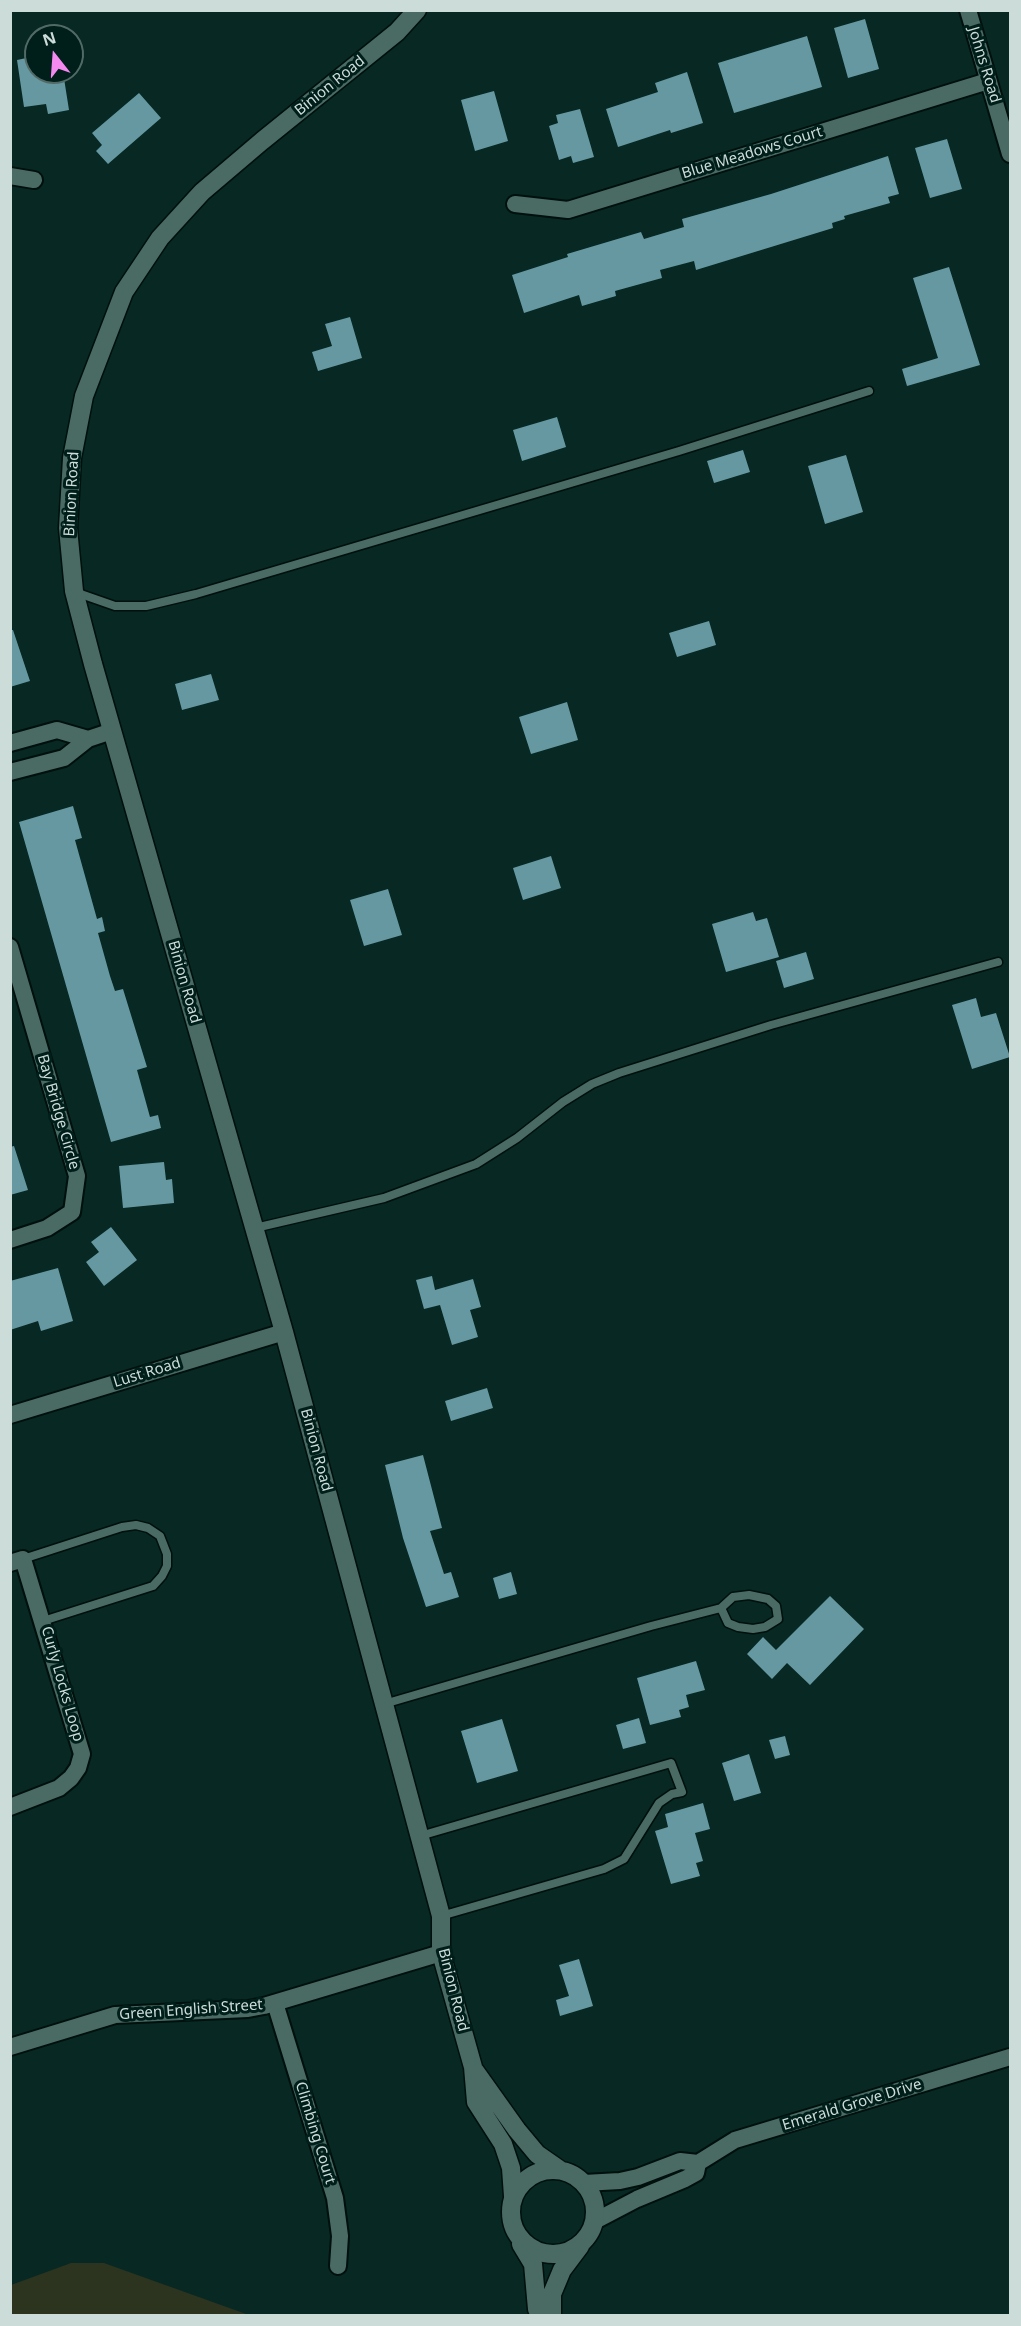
<!DOCTYPE html>
<html>
<head>
<meta charset="utf-8">
<style>
  body { margin:0 }
  #map { position:relative; width:1021px; height:2326px; overflow:hidden; background:#072823; font-family:"Noto Sans",sans-serif }
  canvas { display:block }
  .frame { position:absolute; inset:0; border:12px solid #ccddd9; pointer-events:none }
  .north { position:absolute; left:24px; top:24px; width:60px; height:60px; box-sizing:border-box; background:#001e1a; border:2px solid #526a66; border-radius:50%; rotate:343deg; font-size:16px; font-weight:700; line-height:24px; text-align:center; color:#ccddd9 }
  .north::after { content:''; display:block; margin:auto; width:21px; height:27px; background:#f489f0; clip-path:polygon(50% 0,100% 100%,50% 72%,0 100%) }
</style>
</head>
<body>
<div id="map">
<canvas width="1021" height="2326"></canvas>
<div class="frame"></div>
<div class="north">N</div>
</div>
<script>
const ctx = document.querySelector('canvas').getContext('2d');
ctx.lineJoin = 'round';
function fill(path, color) {
  ctx.fillStyle = color;
  ctx.fill(path, 'evenodd');
}
function shape(rows) {
  const path = new Path2D();
  for (const r of rows) {
    if (r.length === 3) {
      path.moveTo(r[0] + r[2], r[1]);
      path.arc(r[0], r[1], r[2], 0, 2 * Math.PI);
      continue;
    }
    path.moveTo(r[0], r[1]);
    for (let i = 2; i < r.length; i += 2) path.lineTo(r[i], r[i + 1]);
  }
  return path;
}
function strokePath(path, color, width, dash) {
  ctx.strokeStyle = color;
  ctx.lineWidth = width;
  ctx.lineCap = dash ? 'butt' : 'round';
  ctx.setLineDash(dash || []);
  ctx.stroke(path);
}
function label(font, color, halo, rows, align = 'center') {
  ctx.font = font + ' "Noto Sans",sans-serif';
  ctx.lineWidth = 6;
  ctx.setLineDash([]);
  ctx.textBaseline = 'middle';
  ctx.strokeStyle = halo;
  ctx.fillStyle = color;
  for (const [text, x, y, turn = 0] of rows) {
    ctx.save();
    ctx.translate(x, y);
    ctx.rotate((+turn || 0) * Math.PI / 180);
    ctx.textAlign = isNaN(turn) ? turn : align;
    if (halo) ctx.strokeText(text, 0, 0);
    ctx.fillText(text, 0, 0);
    ctx.restore();
  }
}
fill(shape([
  [71,2263,104,2263,249,2315,11,2315,11,2285]
]), '#2c331f');
fill(shape([
  [865,19,879,69,848,78,834,28],
  [807,36,822,87,734,113,718,63],
  [36,56,36,72,63,72,69,110,48,114,46,104,24,107,17,60],
  [687,72,703,123,671,133,670,130,618,147,606,109,658,92,655,83],
  [494,91,508,141,475,151,461,100],
  [139,93,161,118,108,164,96,151,102,145,92,133],
  [580,109,594,157,573,163,571,156,559,160,549,126,558,123,556,115],
  [947,139,962,189,930,198,915,148],
  [888,156,899,194,888,197,890,203,844,216,845,219,832,223,833,228,696,270,694,261,660,270,662,278,615,291,616,296,582,306,579,295,524,313,512,275,568,257,567,254,641,232,644,239,684,227,682,219,771,194],
  [949,267,980,365,907,386,902,369,938,358,913,278],
  [350,317,362,358,318,371,312,352,332,346,325,324],
  [557,417,566,447,522,461,513,430],
  [743,450,750,472,714,483,707,461],
  [846,455,863,512,825,524,808,466],
  [709,621,716,645,677,657,669,633],
  [10,630,13,630,30,681,10,687],
  [211,674,219,700,182,710,175,684],
  [567,702,578,740,531,754,519,717],
  [73,806,82,838,75,840,97,919,102,917,105,931,98,933,110,976,115,991,123,989,147,1067,137,1070,150,1117,158,1115,161,1128,111,1142,19,822],
  [551,856,561,888,523,900,513,868],
  [388,889,402,935,364,946,350,900],
  [753,912,756,921,767,918,779,957,726,972,712,924],
  [806,952,814,979,784,988,776,961],
  [976,998,981,1017,996,1013,1010,1057,972,1069,952,1005],
  [14,1146,28,1190,10,1195,10,1147],
  [164,1162,166,1180,172,1179,174,1203,123,1208,119,1166],
  [111,1227,137,1260,104,1286,86,1262,99,1252,91,1242],
  [58,1268,73,1321,41,1331,38,1321,10,1330,10,1281],
  [432,1276,435,1290,473,1279,481,1307,470,1310,478,1337,452,1345,440,1305,424,1309,416,1280],
  [487,1388,493,1408,451,1421,445,1401],
  [423,1455,442,1528,430,1531,444,1574,451,1572,459,1597,426,1607,403,1538,385,1465],
  [511,1572,517,1594,499,1599,493,1578],
  [830,1596,864,1629,810,1685,787,1663,772,1679,747,1654,763,1637,776,1650],
  [696,1661,705,1690,686,1695,689,1707,679,1710,681,1717,650,1725,637,1678],
  [639,1718,646,1743,623,1749,616,1725],
  [502,1719,518,1771,477,1783,461,1731],
  [785,1736,790,1755,775,1759,769,1740],
  [749,1754,761,1793,734,1801,722,1763],
  [703,1803,710,1829,695,1833,703,1861,696,1863,700,1876,671,1884,655,1831,668,1827,665,1814],
  [579,1959,593,2006,560,2016,556,2000,569,1996,559,1965]
]), '#6698a2');
const service = shape([
  [75,592,115,606,146,606,196,594,679,451,869,391],
  [255,1228,384,1198,476,1164,517,1138,563,1102,592,1084,619,1073,771,1025,998,962],
  [23,1559,122,1527,136,1525,148,1528,160,1536,167,1554,167,1566,162,1576,153,1586,43,1621],
  [384,1704,651,1626,721,1608,728,1623,738,1627,753,1629,765,1627,778,1619,776,1606,768,1599,749,1595,733,1597,721,1608],
  [420,1836,671,1763,682,1792,672,1794,659,1803,624,1859,604,1869,441,1916]
]);
const minor = shape([
  [968,10,1010,154],
  [10,176,34,180],
  [515,204,568,210,988,81],
  [10,743,57,730,88,739],
  [10,772,64,758,88,739,112,731],
  [10,947,77,1176,72,1212,47,1228,10,1240],
  [10,1415,284,1332],
  [10,1563,23,1559,82,1754,78,1768,71,1778,59,1788,10,1807],
  [275,2003,335,2198,340,2236,338,2266],
  [10,2047,115,2015,248,2009,264,2006,441,1953],
  [584,2183,620,2181,638,2177,680,2161,698,2163,735,2140,1010,2057],
  [595,2221,637,2199,685,2179,696,2173,698,2163]
]);
const secondary = shape([
  [417,10,397,32,262,141,202,192,160,238,124,292,84,396,72,458,68,528,74,591,93,664,284,1332,441,1916,441,1953,473,2067,476,2102,503,2144,511,2168,513,2196],
  [475,2071,517,2130,537,2154,560,2170],
  [553,2212,42],
  [521,2244,533,2264,537,2309,541,2316],
  [552,2316,552,2294,562,2270,580,2246]
]);
strokePath(service, '#00100c', 11);
strokePath(minor, '#00100c', 20);
strokePath(secondary, '#00100c', 21);
strokePath(service, '#4a6a64', 8);
strokePath(minor, '#4a6a64', 16);
strokePath(secondary, '#4a6a64', 18);
label('15px', '#ccddd9', '#001e1a', [
  ["Johns Road",984,65,73],
  ["Binion Road",330,86,-39],
  ["Blue Meadows Court",752,153,-17],
  ["Binion Road",72,494,-87],
  ["Binion Road",184,982,74],
  ["Bay Bridge Circle",58,1112,74],
  ["Lust Road",147,1373,-17],
  ["Binion Road",316,1450,75],
  ["Curly Locks Loop",62,1684,74],
  ["Binion Road",453,1990,76],
  ["Green English Street",191,2010,-4],
  ["Emerald Grove Drive",852,2105,-17],
  ["Climbing Court",315,2133,73]
]);
</script>
</body>
</html>
